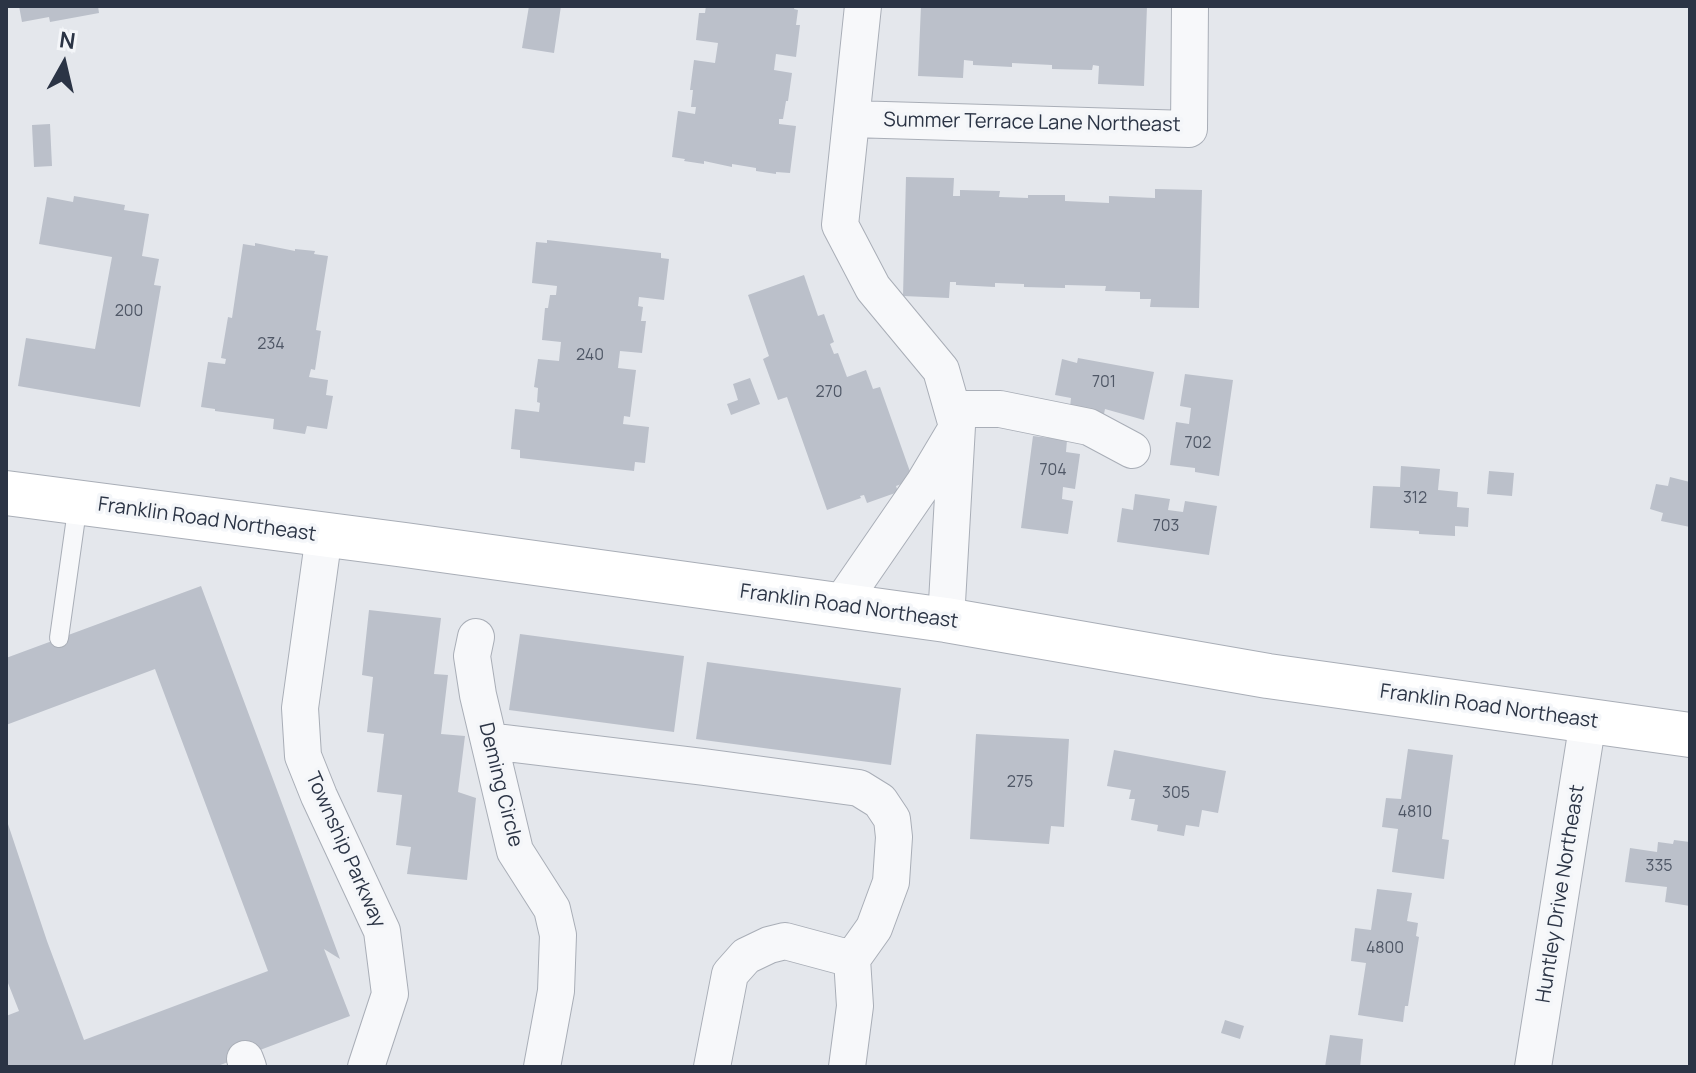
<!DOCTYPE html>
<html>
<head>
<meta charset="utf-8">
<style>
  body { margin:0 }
  #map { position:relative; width:1696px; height:1073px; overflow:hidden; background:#e4e7ec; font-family:Manrope,sans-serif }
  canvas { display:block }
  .frame { position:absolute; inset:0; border:8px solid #2b3445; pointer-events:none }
  .north { position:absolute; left:24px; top:24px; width:80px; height:80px; -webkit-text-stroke:6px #f4f6f9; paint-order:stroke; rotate:8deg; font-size:22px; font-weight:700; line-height:32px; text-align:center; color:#2b3445 }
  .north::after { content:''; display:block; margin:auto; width:28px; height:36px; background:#2b3445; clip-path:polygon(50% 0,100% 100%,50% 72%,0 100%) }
</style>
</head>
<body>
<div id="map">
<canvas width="1696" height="1073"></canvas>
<div class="frame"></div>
<div class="north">N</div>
</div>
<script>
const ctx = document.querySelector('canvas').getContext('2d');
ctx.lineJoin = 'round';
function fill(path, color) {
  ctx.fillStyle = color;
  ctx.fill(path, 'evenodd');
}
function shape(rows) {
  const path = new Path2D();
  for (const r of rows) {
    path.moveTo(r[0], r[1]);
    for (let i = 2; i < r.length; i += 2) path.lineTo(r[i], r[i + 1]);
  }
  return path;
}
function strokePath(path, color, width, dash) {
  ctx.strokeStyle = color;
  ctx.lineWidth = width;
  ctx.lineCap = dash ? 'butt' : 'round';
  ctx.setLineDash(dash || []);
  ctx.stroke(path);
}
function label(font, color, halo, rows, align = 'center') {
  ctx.font = font + ' Manrope,sans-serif';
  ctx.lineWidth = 7;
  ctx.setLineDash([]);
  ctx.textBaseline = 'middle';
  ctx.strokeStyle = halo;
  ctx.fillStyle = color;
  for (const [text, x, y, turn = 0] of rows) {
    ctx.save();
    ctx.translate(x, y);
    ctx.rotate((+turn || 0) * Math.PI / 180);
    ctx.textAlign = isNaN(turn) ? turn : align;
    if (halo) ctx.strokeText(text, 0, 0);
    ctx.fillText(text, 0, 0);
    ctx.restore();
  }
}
fill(shape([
  [19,6,98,6,99,13,50,22,49,17,22,22],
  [529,6,561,6,554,53,522,48],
  [706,6,795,6,794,9,798,10,796,25,800,25,796,57,776,54,774,70,792,73,788,101,786,101,783,119,779,119,779,124,796,126,790,173,776,172,776,174,756,171,756,168,732,164,732,167,704,161,704,164,684,161,685,159,672,157,678,111,695,114,696,107,691,107,693,90,690,90,694,60,715,63,718,43,696,40,699,13,705,13],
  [921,6,1147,6,1144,86,1098,84,1099,66,1093,65,1092,70,1052,69,1052,65,1012,63,1012,67,973,65,973,61,964,60,963,78,918,76],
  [50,124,52,166,34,167,32,125],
  [906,177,954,178,953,196,960,196,960,190,1000,191,999,197,1028,198,1028,195,1065,195,1065,201,1109,203,1109,196,1155,198,1155,189,1202,190,1199,308,1150,307,1151,299,1140,299,1140,292,1105,291,1106,286,1065,285,1065,288,1024,287,1024,284,995,283,995,287,956,285,956,282,950,282,949,298,903,296],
  [74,196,125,205,124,210,149,214,142,256,159,259,154,285,161,286,140,407,18,386,26,338,95,349,112,257,39,244,47,197,73,202],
  [547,240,661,253,661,258,669,259,664,300,639,297,638,306,643,307,641,321,646,321,642,353,620,351,618,368,636,370,630,417,624,416,623,424,649,427,645,463,635,462,634,471,520,458,520,450,511,449,515,409,539,412,540,403,537,402,538,388,534,387,538,359,559,361,561,342,542,340,545,308,548,308,550,295,556,295,557,286,532,283,536,242,547,243],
  [255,243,295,251,295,249,315,251,314,254,328,256,316,330,321,331,315,370,311,369,309,377,328,380,326,395,333,396,327,429,307,426,305,434,273,429,274,419,215,411,215,409,201,407,208,362,225,364,226,359,221,358,228,317,232,318,243,244,255,246],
  [804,275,818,316,824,314,834,342,830,344,834,354,838,353,847,377,866,370,873,389,880,387,913,480,896,486,898,492,867,503,864,495,860,496,861,498,827,510,787,397,778,400,763,359,769,356,748,295],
  [1078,358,1154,372,1144,420,1105,409,1104,414,1070,407,1071,398,1055,395,1062,359,1077,363],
  [1185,374,1233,380,1219,476,1195,472,1195,468,1170,465,1176,422,1189,424,1191,408,1180,406],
  [750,378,760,404,731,415,727,404,738,400,733,384],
  [1033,436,1067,440,1066,452,1080,454,1075,489,1063,487,1062,499,1073,501,1068,534,1021,528],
  [1401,466,1440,469,1438,490,1458,492,1457,507,1469,508,1468,527,1455,526,1455,536,1419,534,1419,531,1370,528,1373,486,1400,487],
  [1489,471,1514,473,1512,496,1487,494],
  [1670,477,1690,482,1690,527,1661,521,1663,513,1650,509,1656,484,1668,486],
  [1135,494,1170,499,1168,510,1183,512,1185,501,1217,506,1209,555,1117,542,1122,508,1133,510],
  [201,586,340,959,324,949,350,1016,215,1067,6,1067,6,1016,19,1011,6,978,6,818,47,941,84,1040,268,971,155,669,6,725,6,658],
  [369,610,441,618,434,674,448,675,441,734,465,736,458,792,476,798,467,880,407,874,411,847,396,845,402,795,377,792,384,734,367,732,373,677,362,675],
  [520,634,684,656,674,732,509,710],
  [707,662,901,688,891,765,696,739],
  [976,734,1069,739,1064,827,1051,826,1049,844,970,839],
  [1408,749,1453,755,1442,839,1449,840,1444,879,1392,872,1398,829,1382,827,1386,798,1401,799],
  [1114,750,1226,771,1218,813,1202,810,1199,827,1186,825,1184,836,1157,831,1158,825,1131,820,1135,799,1129,799,1131,790,1107,786],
  [1674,840,1690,842,1690,906,1665,902,1667,887,1625,882,1630,848,1657,852,1658,842,1673,844],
  [1377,889,1412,893,1407,921,1418,923,1416,936,1419,937,1408,1006,1405,1006,1403,1022,1358,1015,1366,963,1351,961,1355,928,1371,930],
  [1225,1020,1244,1026,1240,1039,1221,1033],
  [1330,1035,1363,1039,1360,1067,1325,1067]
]), '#bbc0ca');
const lane = shape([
  [59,638,78,503]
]);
const street = shape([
  [863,6,840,225,873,288,941,370,957,426,946,620],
  [851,119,1189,129,1190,6],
  [953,409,1000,409,1089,427,1132,450],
  [324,535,300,708,303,756,319,796,382,931,390,994,366,1067],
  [840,605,924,483,955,431],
  [476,637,472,656,478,695,515,851,552,909,558,935,556,991,542,1067],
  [489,741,704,767,859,788,880,801,892,819,894,837,891,882,874,928,852,959,855,1006,847,1067],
  [245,1059,248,1067],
  [712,1067,730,974,746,956,769,945,785,941,852,959],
  [1533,1067,1588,721]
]);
const secondary = shape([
  [6,493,405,545,946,620,1268,676,1690,735]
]);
strokePath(lane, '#a9aeb7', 20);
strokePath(street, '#a9aeb7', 38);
strokePath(secondary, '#a9aeb7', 46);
strokePath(lane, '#f7f8fa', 18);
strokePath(street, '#f7f8fa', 36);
strokePath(secondary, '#fff', 44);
label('16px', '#4f5766', null, [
  ["200",129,312],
  ["234",271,345],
  ["240",590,356],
  ["701",1104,383],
  ["270",829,393],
  ["702",1198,444],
  ["704",1053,471],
  ["312",1415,499],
  ["703",1166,527],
  ["275",1020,783],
  ["305",1176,794],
  ["4810",1415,813],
  ["335",1659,867],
  ["4800",1385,949]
]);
label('20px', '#2b3445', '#f4f6f9', [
  ["Summer Terrace Lane Northeast",1032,123,1],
  ["Franklin Road Northeast",207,520,8],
  ["Franklin Road Northeast",849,607,8],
  ["Franklin Road Northeast",1489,707,8],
  ["Deming Circle",500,785,76],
  ["Township Parkway",345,850,66],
  ["Huntley Drive Northeast",1561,894,-81]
]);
</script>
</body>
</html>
